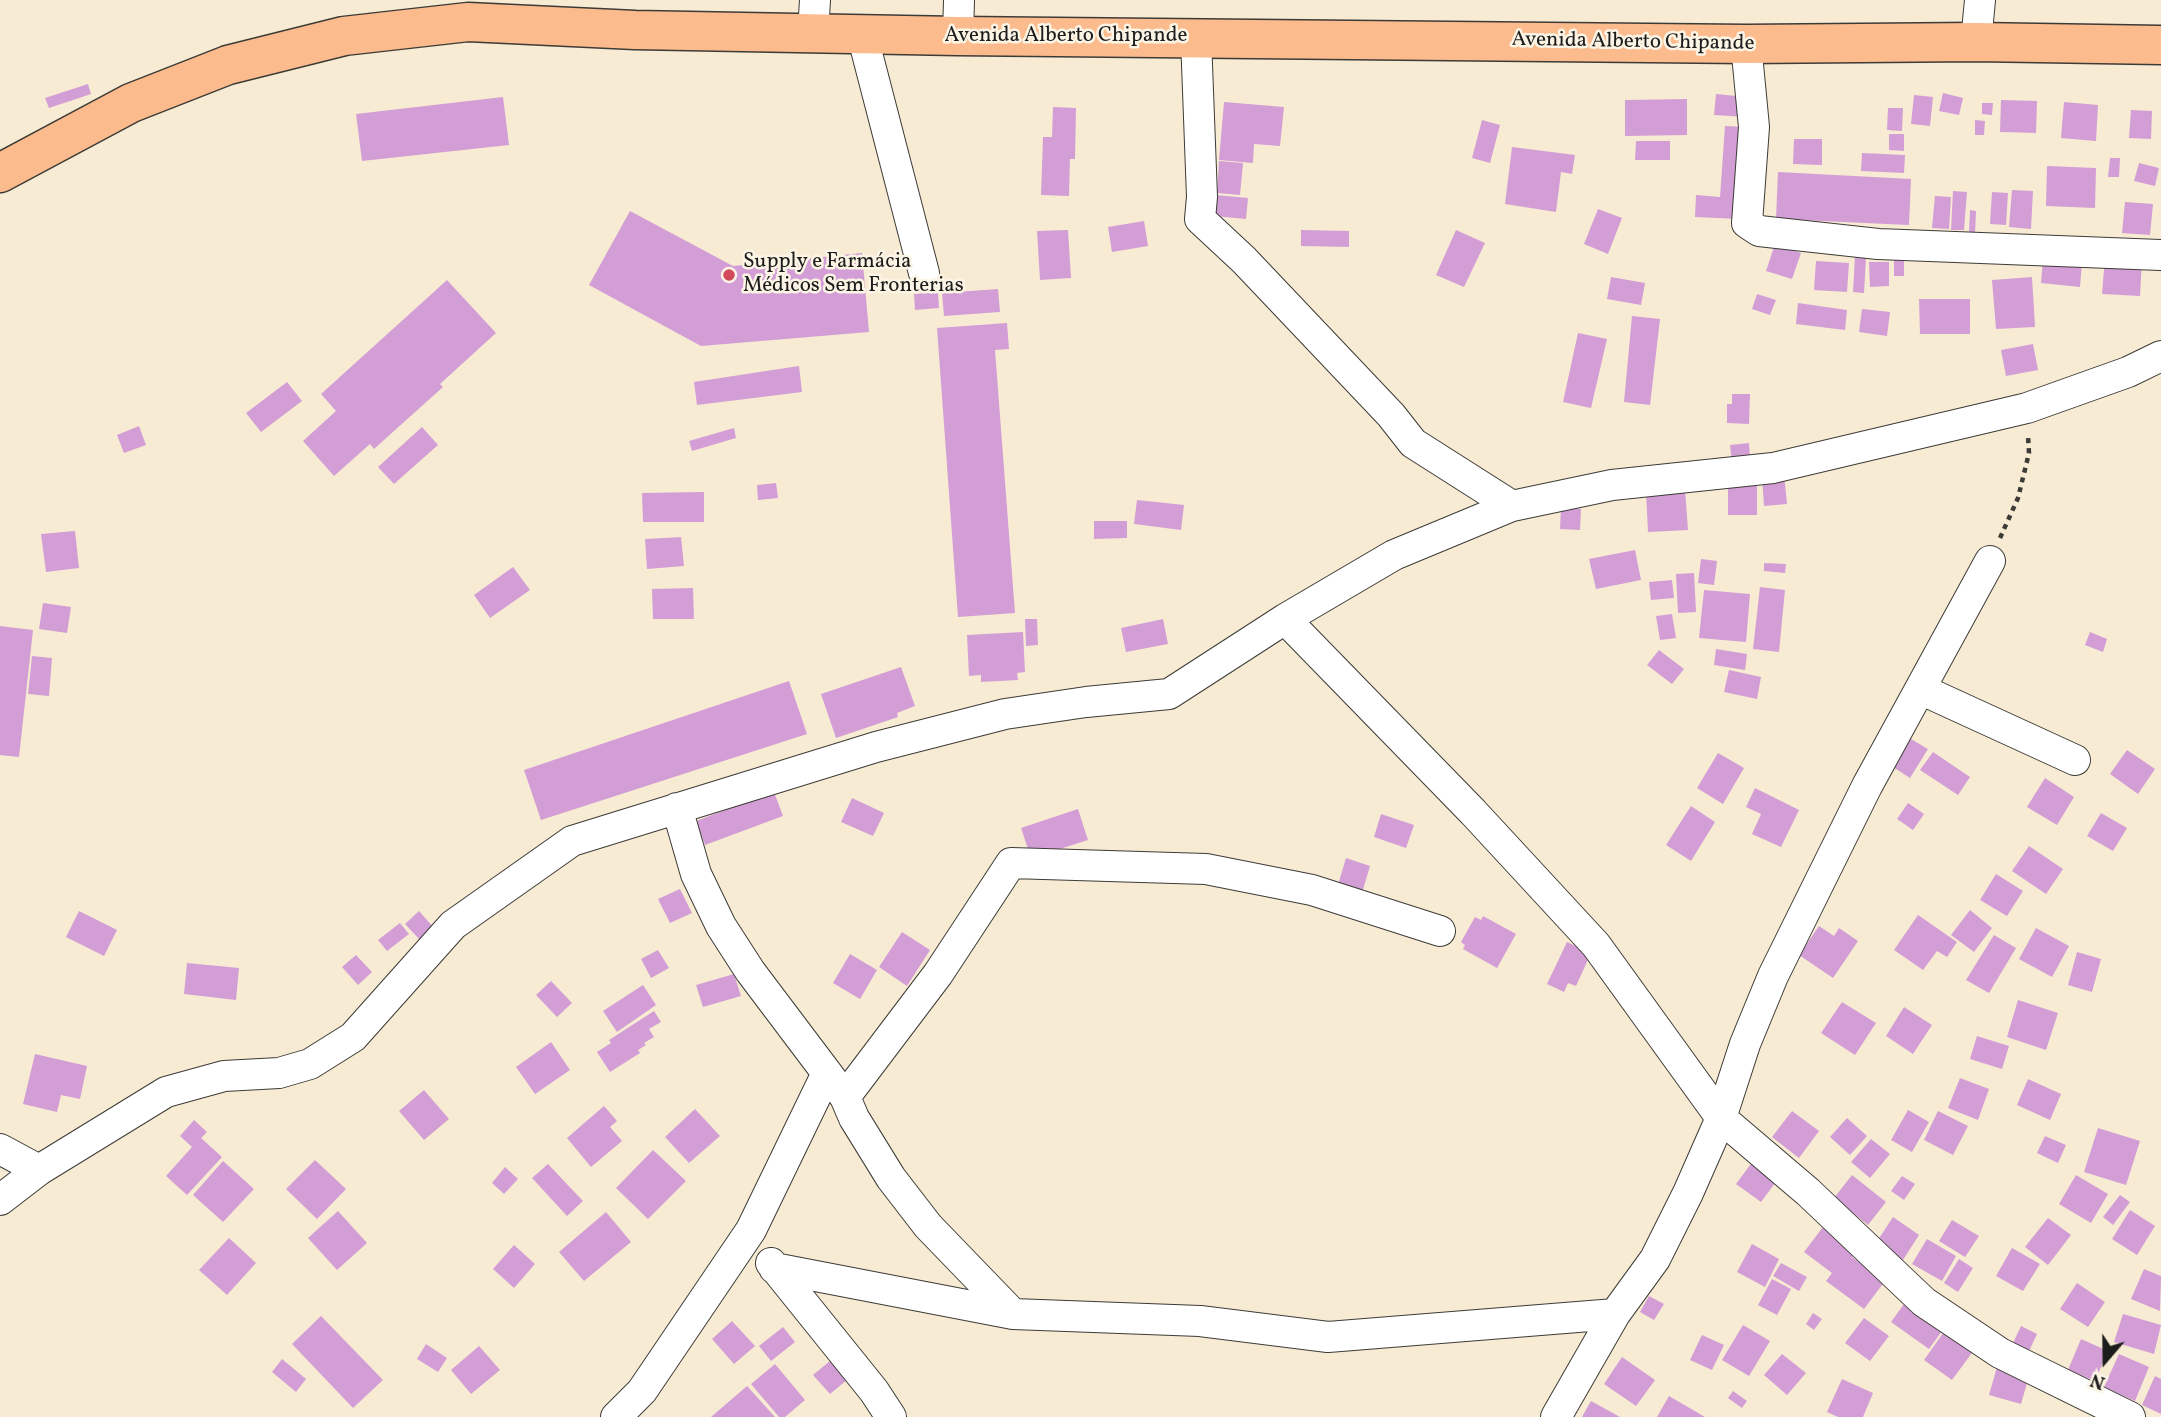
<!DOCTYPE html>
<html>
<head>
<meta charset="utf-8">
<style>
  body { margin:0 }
  #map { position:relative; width:2161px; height:1417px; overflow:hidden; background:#f7ebd3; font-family:Vollkorn,serif }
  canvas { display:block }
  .north { position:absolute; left:2070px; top:1326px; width:70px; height:70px; -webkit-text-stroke:5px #fcf5e5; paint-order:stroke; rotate:200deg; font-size:19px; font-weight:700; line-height:28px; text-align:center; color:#1c1c1c }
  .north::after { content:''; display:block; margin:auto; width:24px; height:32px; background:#1c1c1c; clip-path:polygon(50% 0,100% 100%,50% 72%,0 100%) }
</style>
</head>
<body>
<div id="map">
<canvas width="2161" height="1417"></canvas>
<div class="north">N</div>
</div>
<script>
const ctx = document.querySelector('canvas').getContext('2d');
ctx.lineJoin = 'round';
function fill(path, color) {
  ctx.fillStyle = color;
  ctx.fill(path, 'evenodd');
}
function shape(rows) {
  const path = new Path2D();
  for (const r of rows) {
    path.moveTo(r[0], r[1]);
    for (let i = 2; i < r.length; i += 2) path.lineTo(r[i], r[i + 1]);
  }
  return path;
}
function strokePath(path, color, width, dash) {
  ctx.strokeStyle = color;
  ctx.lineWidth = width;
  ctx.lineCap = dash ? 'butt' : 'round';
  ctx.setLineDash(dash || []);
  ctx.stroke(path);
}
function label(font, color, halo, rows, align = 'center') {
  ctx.font = font + ' Vollkorn,serif';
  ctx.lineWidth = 5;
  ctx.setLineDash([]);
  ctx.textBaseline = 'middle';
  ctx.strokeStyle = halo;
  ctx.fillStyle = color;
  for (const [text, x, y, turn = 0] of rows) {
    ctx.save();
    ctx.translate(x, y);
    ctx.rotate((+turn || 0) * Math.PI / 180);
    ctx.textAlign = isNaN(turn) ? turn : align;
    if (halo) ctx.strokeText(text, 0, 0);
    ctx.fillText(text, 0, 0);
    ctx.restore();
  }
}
fill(shape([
  [88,84,91,94,49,108,45,98],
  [1943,93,1963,98,1959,115,1939,111],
  [1716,94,1746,97,1745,117,1714,115],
  [1914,95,1933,97,1930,126,1911,124],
  [503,97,509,145,362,161,356,114],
  [1687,99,1687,135,1625,136,1625,100],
  [2001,100,2037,101,2036,133,2000,132],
  [1224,102,1284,107,1280,146,1254,144,1253,163,1219,160],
  [2064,102,2098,105,2096,141,2061,138],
  [1982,103,1993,103,1992,115,1982,114],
  [1053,107,1076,108,1075,159,1070,159,1069,196,1041,195,1043,137,1052,137],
  [1888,108,1903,108,1902,131,1887,130],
  [2131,110,2152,111,2151,139,2129,138],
  [1482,120,1500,125,1490,163,1472,158],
  [1975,120,1985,121,1984,135,1975,135],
  [1725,126,1746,127,1739,219,1695,217,1696,195,1720,197],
  [1889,134,1904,134,1904,151,1889,150],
  [1794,139,1822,139,1822,165,1793,164],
  [1636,141,1670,141,1670,160,1635,160],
  [1512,147,1575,155,1572,174,1561,172,1556,212,1505,204],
  [1862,153,1905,155,1904,173,1861,171],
  [2110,158,2120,158,2119,177,2108,177],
  [1219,161,1243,163,1240,195,1217,193],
  [2139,163,2159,168,2155,186,2134,181],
  [2047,166,2096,168,2095,208,2046,206],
  [1778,172,1911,179,1909,225,1776,219],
  [2012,190,2033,191,2031,229,2009,227],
  [1953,191,1967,192,1964,230,1951,230],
  [1992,192,2008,193,2006,225,1990,224],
  [1216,195,1248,198,1246,219,1215,216],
  [1935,196,1951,197,1949,229,1932,228],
  [2125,202,2153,204,2150,235,2122,233],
  [1598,209,1622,218,1608,254,1584,244],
  [1970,210,1976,211,1975,234,1969,233],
  [630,211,733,266,862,253,869,332,701,346,589,285],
  [1144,221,1148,246,1112,252,1108,227],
  [1068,230,1071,278,1040,280,1037,231],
  [1301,230,1349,231,1349,247,1301,246],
  [1456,230,1485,243,1464,287,1436,275],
  [1775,244,1801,253,1792,279,1766,271],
  [1894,255,1904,255,1904,276,1894,276],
  [1855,256,1866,257,1864,293,1853,292],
  [2105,257,2142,259,2140,296,2102,294],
  [2043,259,2082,262,2080,287,2041,283],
  [1816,261,1849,263,1847,292,1814,290],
  [1869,262,1889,262,1889,286,1870,287],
  [1611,277,1645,283,1641,305,1607,299],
  [2032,277,2035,327,1996,329,1992,280],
  [447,280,496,333,440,384,443,387,374,449,370,444,334,476,303,441,336,411,321,394],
  [998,289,1000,312,944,316,942,293],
  [938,292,939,308,915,310,914,294],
  [1757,294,1776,300,1770,315,1752,309],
  [1919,299,1970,299,1970,334,1920,334],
  [1798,303,1847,310,1845,330,1796,324],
  [1862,309,1890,312,1887,336,1859,332],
  [1632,316,1660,319,1650,405,1624,402],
  [1007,323,1009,349,995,350,1015,613,958,617,937,328],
  [1578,333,1607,339,1591,408,1563,402],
  [2033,344,2038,370,2006,376,2001,350],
  [799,366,802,392,697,405,694,382],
  [287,382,302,401,261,432,246,413],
  [1732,394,1750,394,1749,424,1727,423,1727,404,1732,404],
  [139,426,146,445,124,453,117,435],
  [422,427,438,445,394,484,378,467],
  [734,428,736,438,692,451,689,441],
  [1749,443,1750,460,1732,462,1730,445],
  [1784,474,1787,504,1764,506,1762,476],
  [776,483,778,498,758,500,757,485],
  [1728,485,1757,485,1757,515,1728,515],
  [1685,489,1688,530,1648,532,1646,491],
  [704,492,704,522,643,522,642,493],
  [1137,500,1184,505,1181,530,1134,524],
  [1561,508,1581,509,1580,530,1560,529],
  [1094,521,1127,521,1127,538,1094,539],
  [75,531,79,568,46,572,41,534],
  [681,537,684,566,647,569,645,539],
  [1635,550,1641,580,1596,589,1589,559],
  [1701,559,1717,561,1714,585,1698,583],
  [1764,563,1786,564,1785,573,1764,571],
  [513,567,530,590,490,618,474,595],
  [1694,573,1696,612,1678,613,1676,574],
  [1672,580,1674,598,1651,600,1649,582],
  [1760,587,1785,590,1779,652,1753,649],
  [693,588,694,619,653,619,652,589],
  [1704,590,1750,594,1746,642,1699,638],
  [43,603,71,607,67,633,39,629],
  [1672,614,1676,638,1660,640,1656,616],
  [1025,619,1037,619,1038,645,1026,646],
  [1163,619,1168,644,1126,652,1121,628],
  [0,626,33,630,19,757,0,755],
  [1023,632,1025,672,1017,673,1018,680,981,682,981,675,969,676,967,635],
  [2090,632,2107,639,2103,652,2085,645],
  [1716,649,1747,654,1745,670,1714,665],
  [1659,650,1684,669,1672,684,1647,665],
  [32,656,52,658,49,696,28,694],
  [901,667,915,706,897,713,898,717,836,738,821,694],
  [1729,670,1761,677,1757,699,1724,692],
  [789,681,807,734,541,820,524,770],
  [1911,739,1928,749,1910,778,1893,767],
  [2127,750,2155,769,2138,794,2110,774],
  [1933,752,1970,777,1958,795,1920,770],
  [1718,753,1744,768,1723,804,1697,788],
  [2045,778,2074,797,2057,825,2027,807],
  [1755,788,1799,810,1781,847,1752,834,1761,814,1746,807],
  [774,792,783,816,705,845,696,821],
  [852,798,884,813,873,836,841,822],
  [1908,803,1924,814,1913,830,1897,819],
  [1691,806,1715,822,1691,861,1666,845],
  [1078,809,1088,840,1031,858,1021,828],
  [2101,813,2127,828,2113,851,2087,836],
  [1381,814,1414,825,1406,848,1374,837],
  [2029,846,2063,869,2046,894,2012,871],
  [1346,858,1370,866,1362,893,1338,885],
  [1996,874,2023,891,2007,916,1980,900],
  [680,889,692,913,670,923,658,899],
  [1970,910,1992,928,1974,952,1951,935],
  [79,911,117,930,104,956,66,937],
  [419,911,434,928,420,940,405,924],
  [1918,915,1957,942,1947,957,1937,951,1923,970,1894,950],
  [1483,916,1516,934,1497,968,1463,949,1465,945,1461,942,1475,917,1481,920],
  [400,923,409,934,387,951,378,940],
  [1819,926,1834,936,1839,928,1858,941,1833,978,1799,955],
  [2036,928,2069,946,2052,977,2019,959],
  [902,932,930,950,907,986,879,967],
  [1994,935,2016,948,1989,993,1966,980],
  [1567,942,1591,953,1576,986,1568,983,1564,992,1547,984],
  [658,950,669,968,651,978,641,959],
  [2077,952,2101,959,2092,992,2068,985],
  [850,954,877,970,860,999,833,983],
  [356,955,372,972,358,985,342,967],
  [187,963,239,968,236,1000,184,994],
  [734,974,741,996,703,1007,696,985],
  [551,981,572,1003,557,1017,536,995],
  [643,985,656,1005,617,1032,603,1011],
  [2018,1000,2058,1013,2046,1050,2007,1037],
  [1842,1002,1876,1023,1855,1055,1821,1033],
  [1904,1007,1932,1025,1913,1054,1886,1036],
  [654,1011,661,1022,649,1029,654,1037,644,1043,646,1045,638,1050,640,1053,610,1072,597,1052,611,1043,609,1040],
  [1977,1036,2009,1046,2002,1069,1970,1059],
  [551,1042,570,1070,535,1094,516,1067],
  [35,1054,87,1066,80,1099,61,1095,57,1112,23,1104],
  [1960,1078,1989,1089,1978,1120,1948,1108],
  [2028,1079,2061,1094,2050,1120,2017,1105],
  [424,1090,449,1119,424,1140,399,1111],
  [604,1106,617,1121,610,1127,622,1141,591,1167,567,1138],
  [695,1109,720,1136,689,1163,665,1137],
  [1908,1110,1929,1122,1912,1152,1891,1140],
  [1792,1111,1819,1131,1799,1158,1772,1137],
  [1938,1111,1968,1126,1953,1155,1924,1140],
  [1847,1118,1867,1136,1850,1155,1830,1137],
  [194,1120,207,1132,201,1138,222,1157,187,1195,166,1176,192,1147,180,1136],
  [2098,1128,2140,1141,2126,1185,2084,1172],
  [2045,1136,2066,1145,2058,1163,2037,1153],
  [1871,1139,1890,1154,1870,1178,1851,1162],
  [653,1150,686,1181,648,1219,616,1188],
  [315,1160,346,1189,317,1219,286,1189],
  [223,1161,254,1189,223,1222,193,1195],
  [1753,1161,1778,1179,1761,1202,1736,1184],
  [548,1164,583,1201,567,1216,532,1178],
  [505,1167,518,1179,504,1194,492,1183],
  [1852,1175,1886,1202,1868,1225,1834,1198],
  [2076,1175,2108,1194,2091,1223,2059,1204],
  [1902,1176,1915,1184,1904,1200,1891,1191],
  [2120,1195,2130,1202,2113,1225,2103,1217],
  [2130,1210,2155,1226,2137,1255,2112,1239],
  [338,1211,367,1243,337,1270,308,1238],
  [606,1212,631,1242,584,1281,559,1252],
  [1893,1217,1919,1235,1903,1260,1876,1243],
  [2048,1218,2071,1235,2048,1265,2025,1247],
  [1952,1220,1979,1236,1965,1257,1939,1241],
  [1826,1223,1860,1247,1852,1257,1885,1281,1864,1309,1826,1281,1832,1273,1804,1252],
  [229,1238,256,1263,227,1295,199,1270],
  [1927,1239,1956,1256,1942,1281,1912,1264],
  [1752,1244,1779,1259,1765,1287,1737,1272],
  [514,1245,535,1264,514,1288,493,1269],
  [2012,1248,2040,1264,2023,1291,1996,1276],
  [1959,1259,1973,1268,1958,1292,1944,1283],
  [1781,1263,1807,1277,1799,1291,1773,1276],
  [2144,1269,2161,1276,2160,1311,2131,1299],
  [1772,1279,1791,1289,1777,1315,1758,1305],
  [2077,1283,2105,1302,2088,1327,2060,1309],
  [1649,1296,1664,1304,1654,1320,1640,1312],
  [1904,1304,1942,1331,1929,1349,1891,1322],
  [1813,1313,1822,1319,1814,1330,1806,1324],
  [2123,1314,2161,1325,2154,1354,2114,1342],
  [321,1316,383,1380,353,1408,292,1344],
  [1864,1318,1889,1336,1870,1361,1845,1343],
  [732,1321,755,1346,734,1364,712,1339],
  [1743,1325,1770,1341,1749,1376,1722,1360],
  [2021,1326,2037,1334,2029,1351,2013,1343],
  [783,1327,795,1342,771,1361,759,1346],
  [1946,1329,1974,1350,1952,1380,1924,1360],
  [1702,1335,1724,1345,1712,1370,1690,1360],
  [2081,1339,2108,1351,2095,1381,2068,1370],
  [426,1344,447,1358,438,1372,417,1359],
  [479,1346,500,1370,471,1394,451,1370],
  [1782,1354,1806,1373,1787,1395,1764,1375],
  [2119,1354,2149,1367,2135,1401,2104,1387],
  [836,1356,853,1375,830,1394,813,1375],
  [1622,1357,1655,1380,1636,1406,1604,1384],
  [282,1359,306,1379,296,1392,272,1372],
  [775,1364,805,1400,785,1417,779,1417,751,1384],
  [1997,1367,2029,1376,2021,1404,1989,1395],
  [2155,1376,2161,1379,2161,1414,2142,1405],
  [1842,1379,1873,1393,1863,1417,1838,1417,1827,1412],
  [747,1386,775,1417,711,1417],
  [1733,1391,1747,1401,1742,1408,1728,1398],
  [1669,1396,1705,1417,1657,1417],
  [1591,1401,1620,1417,1582,1417]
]), '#d39ed6');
const minor = shape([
  [813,33,815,0],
  [862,34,924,273],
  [958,36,959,0],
  [1196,38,1202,197,1200,219,1244,260,1391,415,1413,443,1512,506],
  [1976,42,1980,0],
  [1746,44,1754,127,1747,223,1759,231,1878,244,2161,255],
  [1285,619,1473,812,1596,945,1721,1118,1808,1192,1924,1302,2000,1353,2130,1417],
  [1920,689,2075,760],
  [677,808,696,874,721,926,750,971,845,1097,854,1118,891,1178,928,1226,1013,1314],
  [845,1097,938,974,1011,863,1206,869,1312,890,1440,931],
  [0,1149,39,1170],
  [0,1200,39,1170,166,1092,224,1076,279,1073,310,1064,353,1037,453,925,572,841,876,747,1005,714,1086,702,1169,694,1285,619,1394,555,1512,506,1612,485,1773,468,2027,408,2128,372,2161,356],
  [771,1263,874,1391,891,1417],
  [774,1268,1013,1314,1200,1321,1328,1337,1615,1314],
  [616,1417,642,1391,751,1230,827,1073],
  [1556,1417,1615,1314,1655,1259,1688,1193,1721,1118,1745,1044,1773,976,1867,786,1990,561]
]);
const major = shape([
  [0,173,131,103,228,65,344,36,468,22,635,30,958,36,1746,44,1976,42,2161,45]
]);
strokePath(minor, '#3d3b37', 32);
strokePath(major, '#3d3b37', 41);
strokePath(shape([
  [2000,538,2018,498,2029,453,2028,436]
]), '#3d3b37', 4.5, [5, 5]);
strokePath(minor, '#fff', 30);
strokePath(major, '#fbbb8d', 38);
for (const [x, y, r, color] of [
  [729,275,7,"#d1495b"]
]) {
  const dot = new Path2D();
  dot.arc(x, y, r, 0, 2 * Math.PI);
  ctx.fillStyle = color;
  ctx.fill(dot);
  strokePath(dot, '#fcf5e5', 2.5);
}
label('21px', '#1c1c1c', '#fcf5e5', [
  ["Avenida Alberto Chipande",1066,37],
  ["Avenida Alberto Chipande",1633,43,1]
]);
label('21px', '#1c1c1c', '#fcf5e5', [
  ["Supply e Farmácia",743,263],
  ["Médicos Sem Fronterias",743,287]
], 'left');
</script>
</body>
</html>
